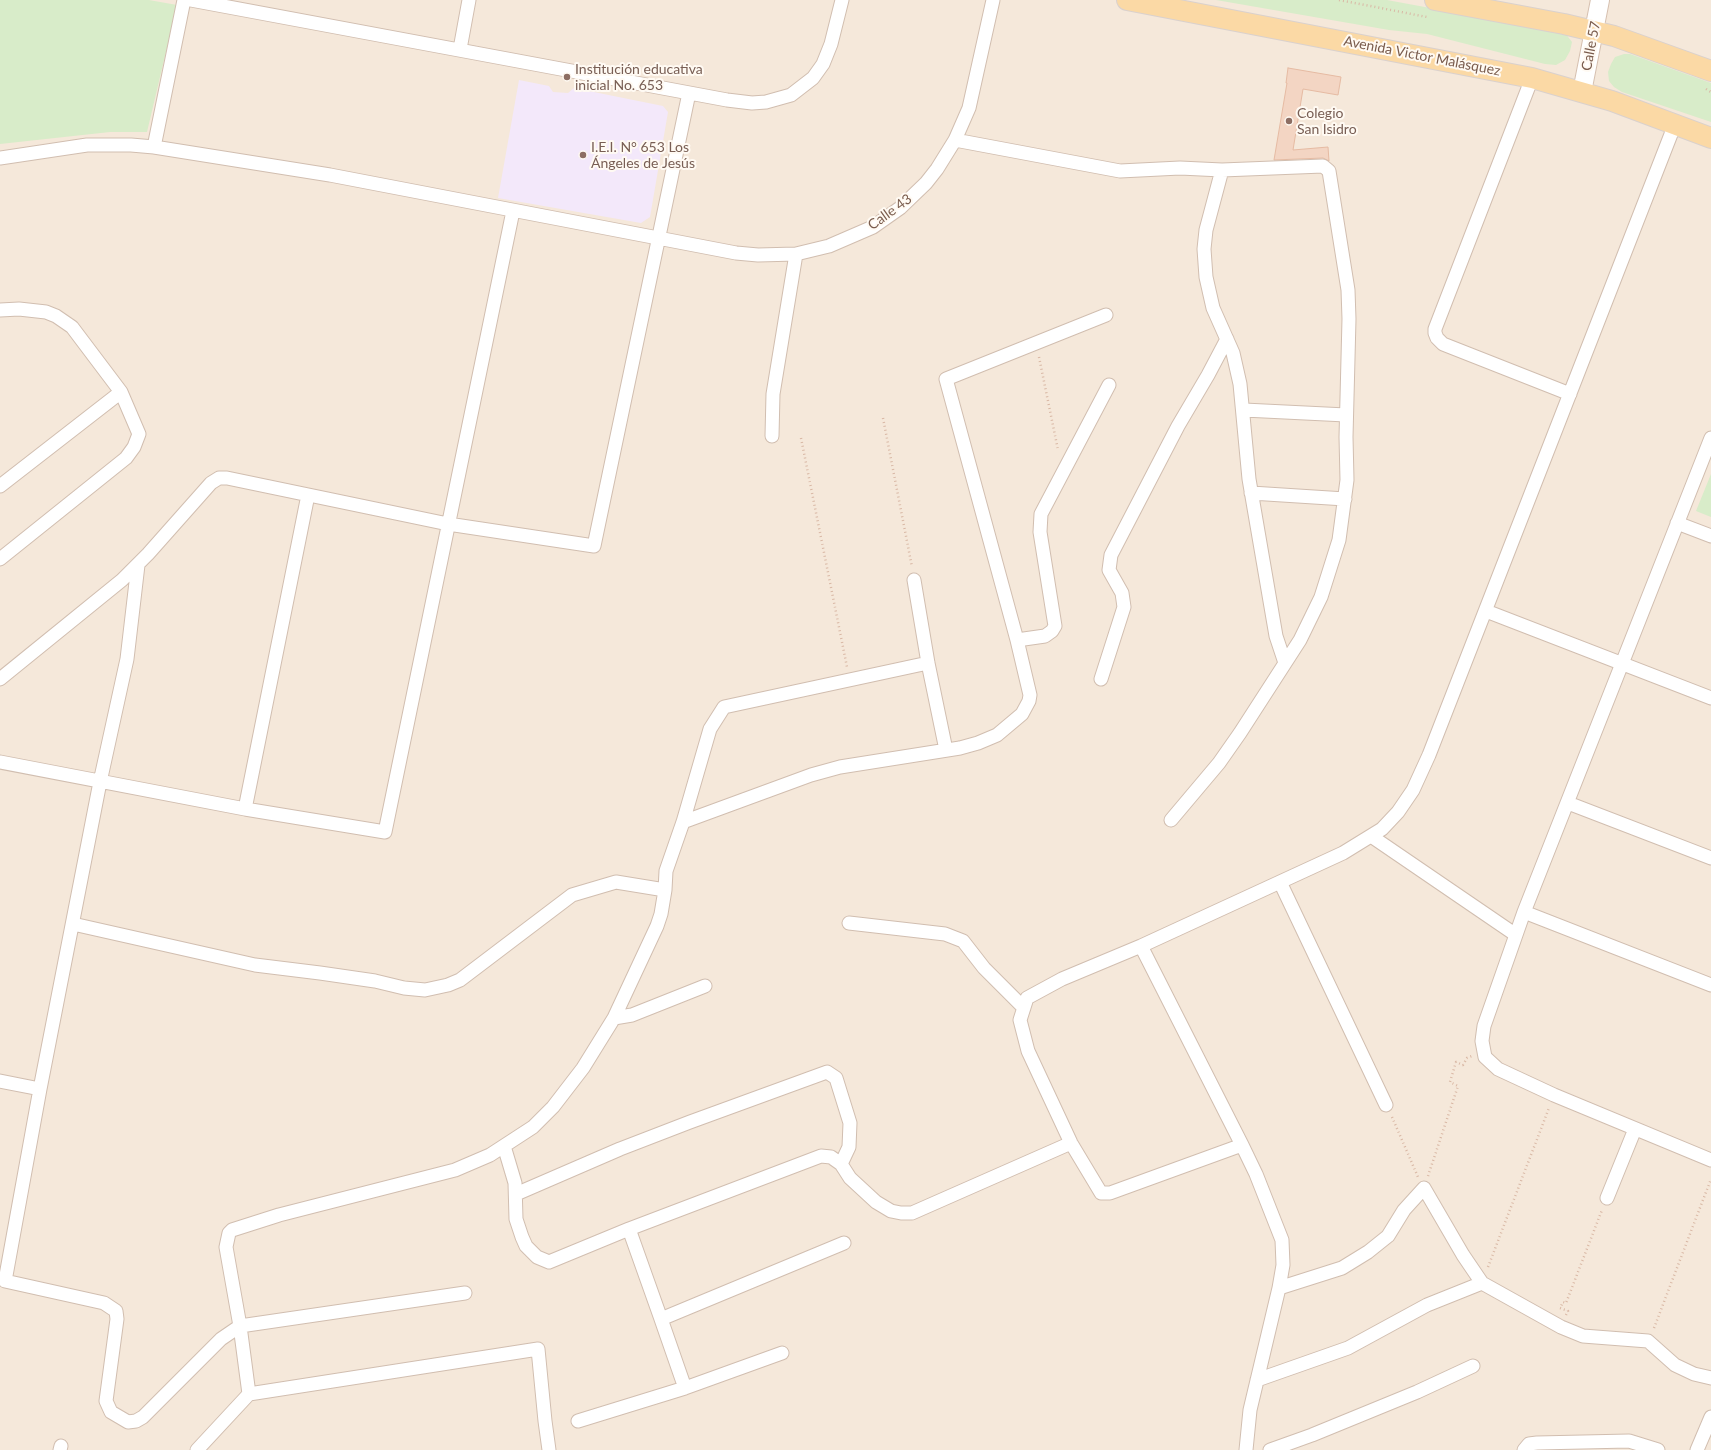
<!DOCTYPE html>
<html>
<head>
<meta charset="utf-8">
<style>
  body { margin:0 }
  canvas { display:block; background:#fdf6ec }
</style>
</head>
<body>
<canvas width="1711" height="1450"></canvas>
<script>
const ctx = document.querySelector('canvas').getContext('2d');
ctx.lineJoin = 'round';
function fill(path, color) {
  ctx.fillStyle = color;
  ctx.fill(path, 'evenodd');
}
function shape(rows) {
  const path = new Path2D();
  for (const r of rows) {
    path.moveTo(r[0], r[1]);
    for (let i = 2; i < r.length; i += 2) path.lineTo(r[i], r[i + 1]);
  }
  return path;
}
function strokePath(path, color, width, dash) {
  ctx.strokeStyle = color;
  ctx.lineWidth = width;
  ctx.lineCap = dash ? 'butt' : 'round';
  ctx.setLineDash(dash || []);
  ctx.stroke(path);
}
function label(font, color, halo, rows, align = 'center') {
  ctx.font = font + ' Lato,sans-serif';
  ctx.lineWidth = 4;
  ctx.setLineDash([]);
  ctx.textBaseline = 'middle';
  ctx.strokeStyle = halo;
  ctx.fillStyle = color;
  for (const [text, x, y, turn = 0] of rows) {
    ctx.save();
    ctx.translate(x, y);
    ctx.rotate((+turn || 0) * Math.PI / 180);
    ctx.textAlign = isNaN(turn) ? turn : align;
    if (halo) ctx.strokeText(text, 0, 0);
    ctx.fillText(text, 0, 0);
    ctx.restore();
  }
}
fill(shape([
  [0,0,1711,0,1711,1450,0,1450]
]), '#f5e8da');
fill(shape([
  [519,80,549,86,553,92,568,93,574,88,663,106,668,112,650,217,641,223,498,198]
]), '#f3e8fa');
fill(shape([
  [0,0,149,0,177,5,147,132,110,132,0,144],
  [1216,0,1387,0,1565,33,1572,42,1570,51,1565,60,1556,65,1545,64,1427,34,1389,30],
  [1624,54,1630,54,1711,83,1711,122,1622,92,1614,87,1609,81,1608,72,1611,64,1615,57],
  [1711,474,1711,517,1696,511]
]), '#d8ecc9');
const building = shape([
  [1288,68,1341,77,1338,95,1303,89,1293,150,1328,147,1329,161,1323,158,1274,160,1287,83,1286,83,1288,68]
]);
fill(building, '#f3d5c3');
strokePath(building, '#e6bba3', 1);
const street = shape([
  [191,0,727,100,752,103,766,102,791,95,813,78,823,64,831,44,842,0],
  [460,49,469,0],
  [1532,78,1435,329,1435,333,1437,338,1443,344,1570,394],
  [955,140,1120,171,1180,168,1222,170,1323,166,1329,171,1348,290,1349,319,1346,437,1347,480,1339,540,1321,597,1300,640,1240,733,1219,763,1171,820],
  [154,147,184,0],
  [0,158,87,145,131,145,154,147,330,175,736,253,758,255,796,254,829,246,873,227,900,208,926,183,937,169,955,140,969,108,993,0],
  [1222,170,1206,230,1204,249,1206,277,1213,308,1233,353,1240,384,1249,479,1276,636,1285,663],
  [0,310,19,309,46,312,56,316,72,327,121,392,139,434,134,447,126,458,0,559],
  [1244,410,1346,415],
  [772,436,773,394,796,254],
  [1711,438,1524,912,1484,1026,1482,1041,1485,1057,1498,1069,1554,1095,1711,1160],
  [0,486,121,392],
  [1251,493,1345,499],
  [1677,523,1711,536],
  [138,565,127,659,100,782,40,1089,5,1281,104,1303,116,1311,117,1319,106,1401,111,1412,128,1422,136,1421,143,1417,221,1339,240,1326,465,1293],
  [914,580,928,663,946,750],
  [1486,611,1711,698],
  [1017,640,1045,636,1052,631,1055,626,1040,532,1041,514,1109,385],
  [0,679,122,580,148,554,211,483,219,478,227,478,448,524,594,546,689,93],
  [1101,679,1124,607,1122,593,1109,570,1111,555,1178,426,1208,375,1227,339],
  [0,762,245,809,385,832,513,211],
  [1568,803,1711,858],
  [245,809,308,495],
  [683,822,811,775,840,767,960,748,978,743,997,735,1022,714,1029,701,1030,695,1017,640,946,379,1106,315],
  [1371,836,1516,935],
  [1280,882,1386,1105],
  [665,890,666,871,683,822,710,729,724,707,928,663],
  [1524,912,1711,985],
  [849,923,945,934,963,941,984,968,1024,1008],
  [73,924,255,965,320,973,375,981,404,988,425,990,448,985,460,980,572,895,616,882,665,890,661,914,657,926,614,1018,583,1068,553,1107,533,1127,490,1155,455,1170,279,1215,232,1230,229,1233,226,1247,240,1326,249,1394],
  [1141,946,1242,1145,1256,1174,1282,1240,1283,1265,1279,1288,1250,1410,1246,1450],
  [614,1018,632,1015,705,986],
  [0,1081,40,1089],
  [1242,1145,1110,1193,1101,1193,1071,1143,1028,1051,1020,1020,1027,998,1062,979,1141,946,1343,853,1382,829,1398,812,1413,790,1429,755,1675,124],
  [504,1146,515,1183,516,1219,522,1237,526,1246,537,1257,549,1262,629,1229,821,1156,831,1157,841,1164,850,1178,876,1202,891,1211,901,1213,912,1213,1071,1143],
  [516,1194,620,1149,690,1122,827,1072,836,1078,850,1123,849,1147,841,1164],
  [1607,1198,1635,1129],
  [629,1229,661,1319,844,1243],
  [1279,1288,1342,1268,1368,1252,1388,1236,1404,1210,1424,1188,1463,1255,1482,1283,1561,1327,1583,1336,1648,1341,1675,1365,1694,1374,1711,1378],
  [661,1319,685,1388,782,1353],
  [1257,1380,1348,1348,1427,1305,1482,1283],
  [578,1421,685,1388],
  [60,1450,61,1446],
  [197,1450,249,1394,538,1349,545,1421,549,1450],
  [1270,1450,1312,1435,1417,1392,1473,1366],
  [1524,1450,1529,1444,1537,1443,1629,1441,1658,1450],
  [1697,1450,1711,1417]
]);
const secondary = shape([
  [1582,92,1600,0]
]);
const primary = shape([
  [1127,0,1532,78,1612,101,1711,138],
  [1435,0,1564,24,1614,36,1711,71]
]);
strokePath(street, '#d1beb0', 15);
strokePath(secondary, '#d6c0b0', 20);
strokePath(primary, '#dad1cd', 22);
strokePath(shape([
  [1339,0,1427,17],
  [1706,89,1711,92],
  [1039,357,1058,450],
  [883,418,912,567],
  [801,438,847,667],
  [1392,1117,1418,1177],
  [1428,1176,1458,1086,1450,1082,1456,1062,1463,1065,1467,1058,1472,1056],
  [1488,1267,1549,1108],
  [1566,1315,1568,1311,1560,1308,1563,1302,1566,1303,1602,1210],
  [1654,1328,1711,1179]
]), '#d9b8a5', 2.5, [1, 3]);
strokePath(street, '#fff', 13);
strokePath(secondary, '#fff', 18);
strokePath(primary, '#fbd9a5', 20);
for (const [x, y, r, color] of [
  [567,77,4,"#8d6e63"],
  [1289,121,4,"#8d6e63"],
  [583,155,4,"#8d6e63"]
]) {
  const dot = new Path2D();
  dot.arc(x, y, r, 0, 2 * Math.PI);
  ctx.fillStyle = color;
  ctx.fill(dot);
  strokePath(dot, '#fffaf3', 1.5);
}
label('14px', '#7a5c4d', '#fffaf3', [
  ["Calle 57",1591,46,-79],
  ["Avenida Victor Malásquez",1422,56,11],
  ["Calle 43",890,212,-36]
]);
label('14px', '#785e54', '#fffaf3', [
  ["Institución educativa",575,69],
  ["inicial No. 653",575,85],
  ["Colegio",1297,113],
  ["San Isidro",1297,129],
  ["I.E.I. N° 653 Los",591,147],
  ["Ángeles de Jesús",591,163]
], 'left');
</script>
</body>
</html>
